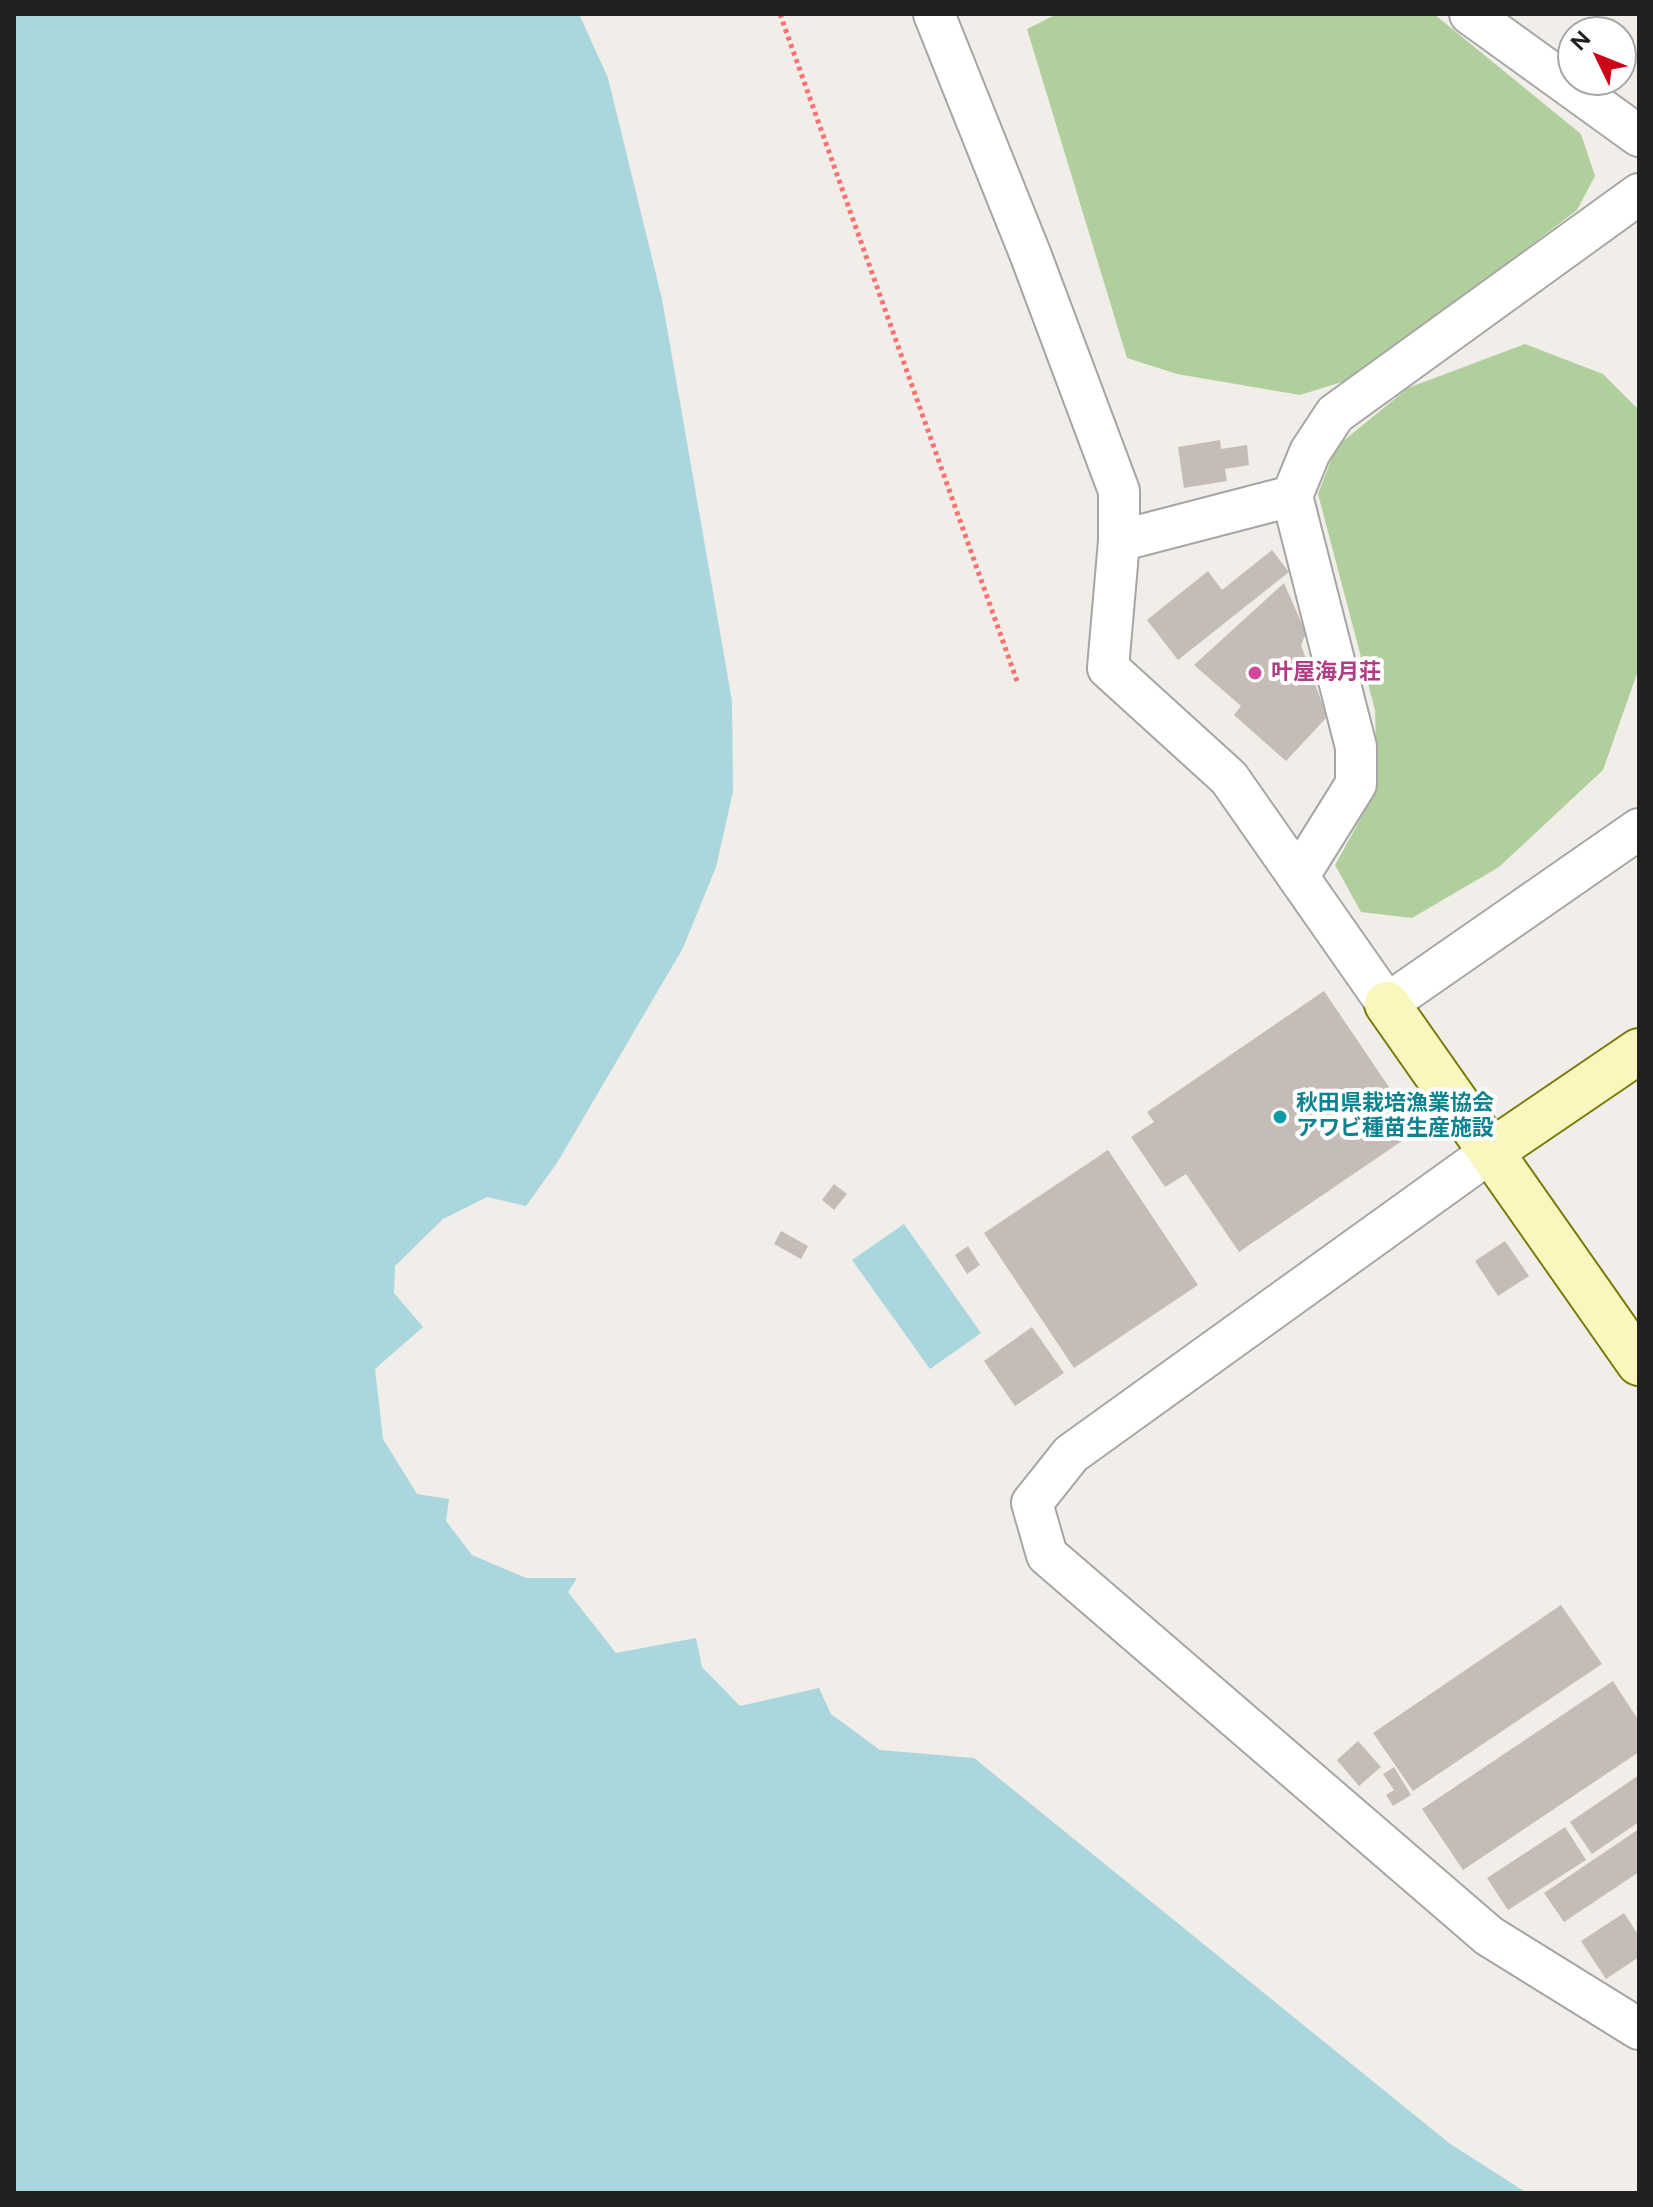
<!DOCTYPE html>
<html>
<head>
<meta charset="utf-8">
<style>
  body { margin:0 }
  #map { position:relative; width:1653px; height:2207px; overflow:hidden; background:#f1ede8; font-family:Figtree,sans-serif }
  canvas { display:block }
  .frame { position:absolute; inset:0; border:16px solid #212121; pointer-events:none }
  .north { position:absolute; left:1557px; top:16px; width:80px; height:80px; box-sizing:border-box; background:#fff; border:2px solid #a6a6a6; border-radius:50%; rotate:313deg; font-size:22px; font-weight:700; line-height:32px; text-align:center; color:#212121 }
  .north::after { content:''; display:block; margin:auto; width:28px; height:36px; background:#ce0319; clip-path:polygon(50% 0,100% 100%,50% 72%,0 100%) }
</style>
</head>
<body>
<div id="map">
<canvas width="1653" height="2207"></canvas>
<div class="frame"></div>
<div class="north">N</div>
</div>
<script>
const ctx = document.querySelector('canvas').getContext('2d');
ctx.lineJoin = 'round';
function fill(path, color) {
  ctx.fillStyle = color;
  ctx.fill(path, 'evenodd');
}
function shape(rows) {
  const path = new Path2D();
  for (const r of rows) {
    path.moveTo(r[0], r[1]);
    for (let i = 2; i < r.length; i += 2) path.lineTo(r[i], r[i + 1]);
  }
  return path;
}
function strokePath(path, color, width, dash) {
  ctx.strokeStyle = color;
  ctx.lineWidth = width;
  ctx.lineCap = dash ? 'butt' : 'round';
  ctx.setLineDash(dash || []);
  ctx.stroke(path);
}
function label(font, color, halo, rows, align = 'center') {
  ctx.font = font + ' Figtree,"Noto Sans JP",sans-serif';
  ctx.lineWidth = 8;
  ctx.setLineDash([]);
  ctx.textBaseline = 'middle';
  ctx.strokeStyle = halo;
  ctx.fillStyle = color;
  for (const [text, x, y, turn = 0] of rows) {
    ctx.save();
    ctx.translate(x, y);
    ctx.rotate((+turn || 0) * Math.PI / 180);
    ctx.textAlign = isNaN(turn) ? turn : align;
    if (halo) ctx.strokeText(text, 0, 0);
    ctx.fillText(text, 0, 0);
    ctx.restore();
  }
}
fill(shape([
  [1057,14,1434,14,1581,134,1595,176,1577,210,1361,376,1300,395,1177,374,1127,358,1027,29],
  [1525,344,1603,374,1639,410,1639,668,1603,770,1499,867,1412,918,1361,912,1335,865,1377,789,1375,710,1318,494,1336,447,1408,388]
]), '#b1cf9d');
fill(shape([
  [14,14,579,14,608,78,662,299,732,701,733,792,716,867,683,948,557,1163,526,1206,487,1197,443,1219,395,1266,394,1293,423,1327,375,1369,383,1439,417,1494,449,1499,446,1521,472,1555,526,1578,577,1578,568,1592,616,1653,696,1638,702,1667,740,1706,819,1688,831,1714,880,1750,974,1758,1449,2143,1527,2193,14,2193],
  [904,1224,981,1333,930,1369,852,1260]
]), '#a9d7dd');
fill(shape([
  [1220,440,1221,449,1247,445,1249,465,1225,469,1227,481,1184,488,1178,447],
  [1272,550,1289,572,1178,660,1147,620,1208,571,1222,590],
  [1284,583,1306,633,1301,645,1327,717,1286,761,1234,715,1241,706,1194,665],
  [1324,991,1418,1130,1239,1252,1186,1174,1165,1187,1131,1137,1154,1122,1147,1112],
  [1108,1150,1198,1285,1074,1368,984,1233],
  [834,1184,847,1194,834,1210,822,1200],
  [781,1231,808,1246,801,1259,774,1244],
  [1505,1241,1529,1276,1498,1296,1475,1261],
  [968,1246,980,1265,967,1274,955,1255],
  [1032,1327,1064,1373,1015,1406,984,1361],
  [1561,1605,1602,1664,1413,1791,1373,1733],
  [1613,1681,1639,1721,1639,1752,1463,1870,1422,1809],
  [1358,1741,1381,1767,1359,1786,1337,1760],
  [1394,1767,1411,1795,1393,1806,1386,1795,1394,1790,1383,1774],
  [1639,1775,1639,1822,1592,1854,1570,1822],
  [1565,1827,1586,1860,1508,1910,1487,1878],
  [1639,1829,1639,1872,1564,1922,1544,1893],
  [1624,1913,1639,1936,1639,1957,1606,1979,1581,1941]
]), '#c6bcb7');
const street = shape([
  [934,14,1031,256,1119,491,1119,541,1108,668,1229,778,1387,1004,1639,829],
  [1470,14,1639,136],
  [1292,496,1356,747,1356,784,1298,877],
  [1119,541,1292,496,1310,452,1335,414,1639,194],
  [1492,1151,1071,1454,1032,1503,1047,1555,1489,1936,1639,2029]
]);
const secondary = shape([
  [1387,1004,1639,1363],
  [1492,1151,1639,1051]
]);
strokePath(street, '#a5a5a5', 44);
strokePath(secondary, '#787907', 48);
strokePath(shape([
  [780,14,1017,681]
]), '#f87272', 5, [4, 4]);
strokePath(street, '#fff', 40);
strokePath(secondary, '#f9f6be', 44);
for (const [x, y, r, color] of [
  [1255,673,8,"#d1479c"],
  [1280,1117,8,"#0f9aa8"]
]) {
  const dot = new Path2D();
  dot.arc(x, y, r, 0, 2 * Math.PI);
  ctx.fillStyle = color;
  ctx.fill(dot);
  strokePath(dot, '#fff', 3);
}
label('bold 22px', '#b23c85', '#fff', [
  ["叶屋海月荘",1271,673]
], 'left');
label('bold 22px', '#0d838f', '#fff', [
  ["秋田県栽培漁業協会",1296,1104],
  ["アワビ種苗生産施設",1296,1129]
], 'left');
</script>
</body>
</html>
